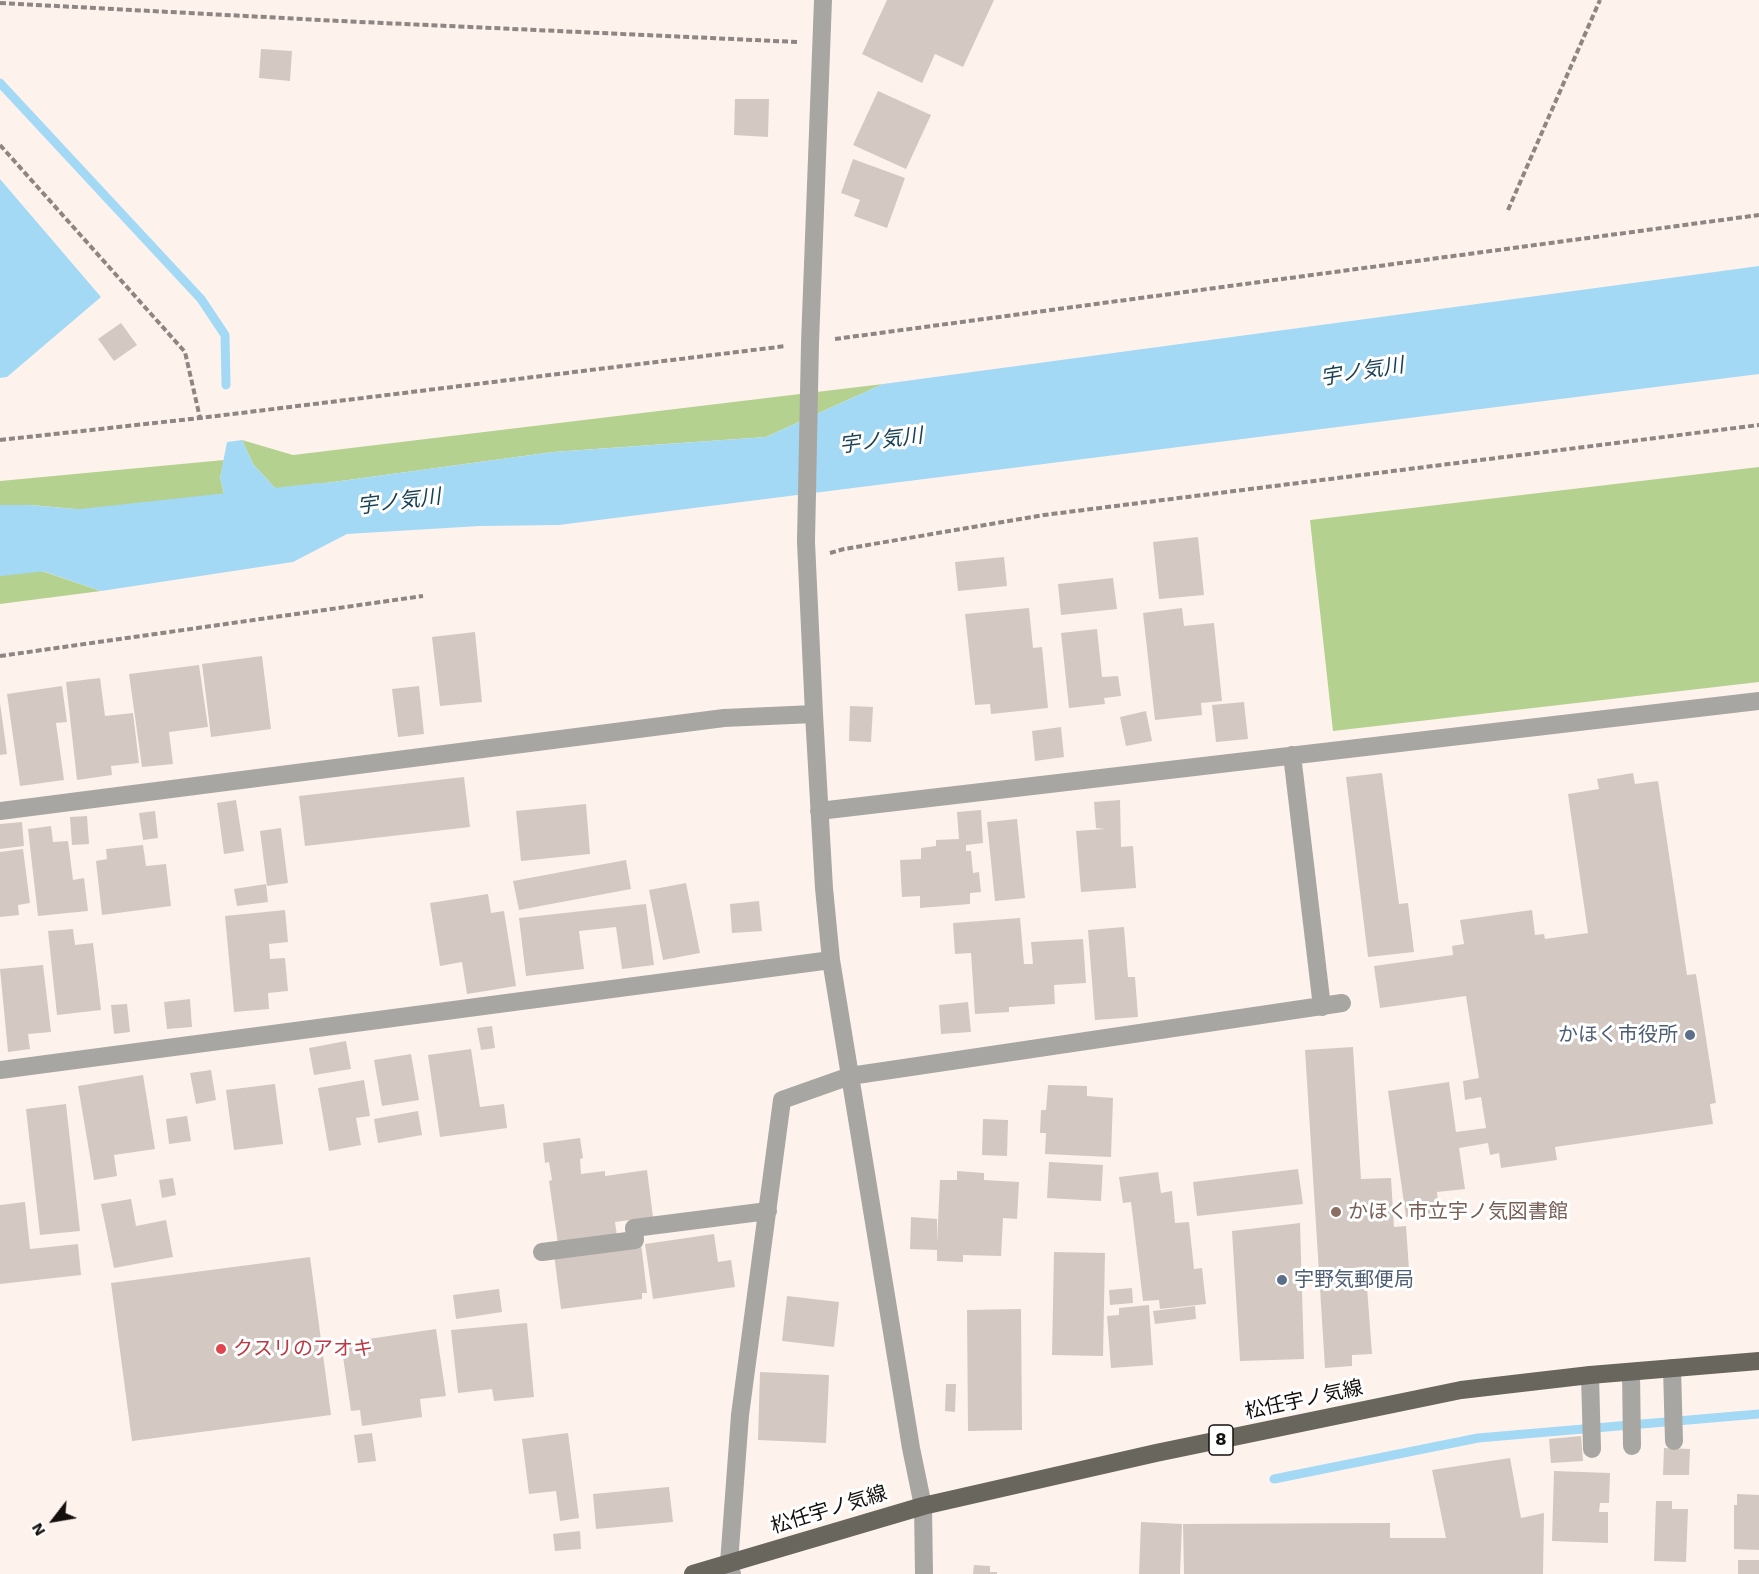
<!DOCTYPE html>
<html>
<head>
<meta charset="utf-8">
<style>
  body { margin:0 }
  #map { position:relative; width:1759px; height:1574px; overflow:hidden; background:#fef3ec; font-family:"Work Sans",sans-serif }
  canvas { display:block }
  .north { position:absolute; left:24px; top:1490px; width:60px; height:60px; -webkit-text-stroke:4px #fff; paint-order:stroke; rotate:239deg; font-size:16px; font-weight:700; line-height:24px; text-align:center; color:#130f0d }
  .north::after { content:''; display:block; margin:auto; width:21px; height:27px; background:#130f0d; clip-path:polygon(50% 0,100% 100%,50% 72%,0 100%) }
</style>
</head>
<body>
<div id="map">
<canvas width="1759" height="1574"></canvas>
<div class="north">N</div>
</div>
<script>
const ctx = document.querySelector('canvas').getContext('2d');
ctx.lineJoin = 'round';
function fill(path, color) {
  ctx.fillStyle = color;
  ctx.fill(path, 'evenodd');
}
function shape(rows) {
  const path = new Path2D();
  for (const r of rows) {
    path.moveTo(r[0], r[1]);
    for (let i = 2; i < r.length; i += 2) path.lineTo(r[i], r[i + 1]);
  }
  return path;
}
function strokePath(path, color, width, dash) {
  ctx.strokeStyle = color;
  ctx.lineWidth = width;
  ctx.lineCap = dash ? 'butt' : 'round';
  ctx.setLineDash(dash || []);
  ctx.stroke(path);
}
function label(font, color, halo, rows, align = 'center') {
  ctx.font = font + ' "Work Sans","Noto Sans JP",sans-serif';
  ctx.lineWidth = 6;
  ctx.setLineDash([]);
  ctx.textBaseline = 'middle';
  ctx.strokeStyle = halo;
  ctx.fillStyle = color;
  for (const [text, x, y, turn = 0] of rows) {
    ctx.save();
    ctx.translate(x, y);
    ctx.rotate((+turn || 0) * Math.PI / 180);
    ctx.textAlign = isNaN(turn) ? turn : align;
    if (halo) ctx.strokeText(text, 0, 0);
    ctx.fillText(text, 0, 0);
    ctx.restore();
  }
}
fill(shape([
  [883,384,766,437,553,452,326,483,301,495,276,489,253,464,242,440,293,455],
  [224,460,220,478,226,501,237,515,247,534,227,541,170,537,109,512,30,505,0,505,0,481],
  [1759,467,1759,682,1333,731,1310,520],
  [0,565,24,565,101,591,0,604]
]), '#b5d18f');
fill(shape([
  [0,179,101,297,7,377,0,378],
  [1759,266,1759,374,559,525,480,526,347,534,293,562,101,591,25,565,0,565,0,505,30,505,109,512,170,537,227,541,247,534,237,515,226,501,220,478,227,442,242,440,253,464,276,489,301,495,326,483,553,452,766,437,883,384]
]), '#a4d9f6');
strokePath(shape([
  [0,83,201,299,225,335,226,385],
  [1274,1479,1478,1438,1759,1414]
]), '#a4d9f6', 9);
strokePath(shape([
  [0,547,320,512]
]), '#a4d9f6', 58);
fill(shape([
  [887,0,994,0,963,67,935,54,922,83,862,54],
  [261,49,292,51,290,81,259,78],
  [878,91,931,115,906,169,853,145],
  [735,99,769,99,768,137,734,135],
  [853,159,905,178,887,228,854,216,860,200,841,193],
  [121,323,137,345,114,361,98,339],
  [1198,537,1204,595,1159,599,1153,542],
  [1004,557,1007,586,958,591,955,562],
  [1113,578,1117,609,1061,615,1058,584],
  [1029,608,1033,648,1042,647,1048,708,991,714,990,704,975,705,965,614],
  [1182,608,1184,626,1214,623,1222,701,1201,703,1202,715,1155,720,1143,613],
  [1097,629,1102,677,1118,676,1121,696,1104,698,1105,704,1069,708,1061,633],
  [475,632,482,702,440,706,432,637],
  [262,656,271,729,211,737,202,664],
  [199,665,208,727,169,732,173,764,142,767,129,674],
  [100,678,105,716,133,713,139,763,111,766,112,775,77,780,66,682],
  [62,686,67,722,56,723,64,780,20,786,7,694],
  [419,686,424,734,398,737,392,689],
  [1244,702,1248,739,1216,742,1212,705],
  [0,703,7,754,0,755],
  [850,706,873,707,871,742,849,741],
  [1146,711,1152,741,1126,746,1120,717],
  [1061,727,1064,757,1035,761,1032,731],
  [1382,773,1399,904,1408,903,1414,952,1368,957,1346,777],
  [1633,773,1635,784,1658,781,1687,975,1696,974,1716,1103,1710,1104,1713,1124,1555,1147,1557,1160,1501,1168,1499,1153,1490,1155,1488,1143,1459,1148,1465,1189,1437,1192,1439,1212,1406,1217,1388,1091,1449,1082,1456,1132,1486,1128,1481,1097,1465,1100,1463,1081,1479,1078,1466,996,1380,1008,1374,966,1453,955,1452,946,1464,944,1460,920,1532,910,1535,935,1544,934,1545,939,1588,933,1568,794,1599,789,1597,779],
  [464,777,470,827,305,846,299,796],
  [236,800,244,851,224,854,217,803],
  [1120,800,1121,847,1133,846,1136,888,1081,892,1076,831,1105,829,1096,828,1094,802],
  [586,804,590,854,521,861,516,811],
  [981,810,983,843,966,845,966,851,971,851,973,873,979,872,981,892,970,893,970,904,920,908,920,896,902,897,900,860,921,859,921,848,936,846,936,840,959,839,957,812],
  [155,811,158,838,143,840,139,813],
  [87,816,89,844,72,845,70,817],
  [1017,819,1025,898,995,901,987,822],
  [22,822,24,846,0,849,0,824],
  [51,826,53,842,68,841,73,880,84,878,88,911,38,916,28,829],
  [281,828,288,883,267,886,260,831],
  [143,845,146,866,166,864,171,906,102,915,96,861,107,859,106,849],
  [23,849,30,903,18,905,19,915,0,917,0,852],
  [626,860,631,889,519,910,513,881],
  [686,883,700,953,663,960,649,890],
  [266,884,268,902,237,906,234,889],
  [488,894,491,913,504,911,516,986,467,994,462,962,440,966,430,903],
  [759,901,762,931,732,933,730,904],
  [646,904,654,965,622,969,616,927,579,931,584,969,526,976,519,918],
  [285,910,288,942,269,944,270,959,285,958,288,991,268,993,269,1009,234,1012,225,916],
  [1020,918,1024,964,1033,964,1031,942,1083,939,1086,983,1054,985,1055,1004,1009,1007,1009,1012,975,1014,971,953,955,954,953,923],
  [1124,927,1128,977,1135,977,1138,1017,1095,1020,1088,930],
  [73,929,75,945,93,943,101,1010,57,1015,48,931],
  [43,965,51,1032,28,1034,30,1049,8,1052,0,969],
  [190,999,192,1027,167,1029,164,1002],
  [968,1002,971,1032,941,1034,939,1005],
  [127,1004,130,1032,114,1034,111,1005],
  [492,1026,495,1048,481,1050,477,1028],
  [346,1041,351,1069,314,1075,309,1048],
  [1353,1047,1361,1179,1391,1178,1394,1227,1406,1226,1410,1284,1367,1287,1372,1354,1352,1355,1352,1366,1325,1368,1305,1050],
  [471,1049,480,1107,504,1104,507,1128,440,1137,428,1055],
  [411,1054,419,1100,382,1106,374,1060],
  [211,1070,216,1100,196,1104,190,1073],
  [143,1075,155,1149,114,1155,117,1176,94,1180,78,1086],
  [364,1080,370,1116,356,1118,361,1145,329,1151,318,1088],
  [275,1084,283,1144,234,1150,226,1090],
  [1048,1085,1087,1086,1087,1096,1113,1098,1111,1157,1045,1154,1046,1133,1040,1133,1041,1110,1046,1110],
  [66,1104,80,1231,40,1235,26,1109],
  [418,1111,422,1135,378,1143,374,1119],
  [187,1116,191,1141,169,1144,166,1119],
  [983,1119,1008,1120,1007,1156,982,1155],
  [580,1138,583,1158,580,1159,581,1174,605,1171,605,1176,647,1170,653,1217,615,1222,617,1236,558,1244,549,1181,552,1180,549,1162,545,1163,543,1143],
  [1049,1162,1103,1165,1101,1201,1047,1198],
  [1298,1169,1303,1204,1197,1216,1193,1182],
  [957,1171,984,1173,984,1180,1019,1182,1017,1219,1003,1218,1001,1256,963,1255,963,1262,937,1261,937,1250,910,1249,911,1217,937,1219,937,1244,940,1180,957,1180],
  [1158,1172,1161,1193,1172,1191,1175,1223,1189,1222,1194,1269,1202,1268,1206,1304,1160,1309,1159,1300,1143,1301,1131,1202,1123,1203,1119,1177],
  [173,1178,176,1195,162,1198,159,1180],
  [131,1199,136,1226,166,1220,173,1257,114,1268,101,1204],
  [25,1202,30,1249,78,1244,81,1275,0,1284,0,1205],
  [1300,1223,1304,1359,1240,1361,1232,1231],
  [714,1234,718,1262,731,1260,735,1287,653,1299,645,1244],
  [641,1243,647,1293,642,1293,642,1299,561,1309,554,1254],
  [1054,1252,1105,1253,1103,1356,1052,1355],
  [310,1257,331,1415,132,1441,111,1283],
  [1132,1288,1133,1303,1110,1305,1109,1290],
  [499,1289,502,1312,456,1319,453,1295],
  [787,1296,839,1302,834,1347,782,1341],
  [1149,1305,1153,1365,1111,1368,1107,1316,1119,1315,1119,1308],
  [1195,1306,1196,1319,1155,1324,1153,1311],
  [1021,1309,1022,1430,968,1431,967,1310],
  [527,1323,534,1397,494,1401,492,1389,458,1393,451,1330],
  [436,1329,446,1396,420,1399,422,1417,362,1426,360,1410,351,1411,341,1343],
  [760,1372,829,1375,826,1443,758,1440],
  [946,1384,956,1384,955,1412,945,1411],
  [372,1433,376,1461,358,1463,354,1435],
  [568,1433,579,1518,560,1521,556,1491,529,1494,522,1439],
  [1581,1436,1583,1461,1551,1463,1549,1439],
  [1664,1448,1690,1449,1689,1475,1663,1475],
  [1510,1458,1521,1518,1544,1513,1543,1574,1184,1574,1183,1524,1390,1523,1390,1538,1446,1538,1432,1470],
  [1554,1471,1610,1473,1609,1503,1600,1503,1599,1512,1608,1512,1608,1543,1552,1541],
  [669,1487,673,1522,596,1529,593,1494],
  [1737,1494,1759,1495,1759,1550,1734,1549,1734,1505,1737,1505],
  [1656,1501,1672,1501,1672,1509,1688,1509,1686,1562,1654,1561],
  [1141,1522,1182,1524,1180,1574,1139,1574],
  [580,1531,581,1549,555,1551,553,1534],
  [1738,1560,1759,1560,1759,1574,1738,1574],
  [974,1565,990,1566,990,1572,997,1572,997,1574,973,1574]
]), '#d3c9c2');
strokePath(shape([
  [0,3,340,21,797,42],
  [0,145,185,352,200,418],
  [1508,210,1600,0],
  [835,339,1759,215],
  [0,440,200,418,786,346],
  [830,553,844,549,1044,515,1759,425],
  [0,656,423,596]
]), '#8e8682', 4, [6, 3]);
strokePath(shape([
  [823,0,810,343,806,542,814,714,824,888,831,960,911,1448,923,1506,924,1574],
  [1292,755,1322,1007],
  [0,811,724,718,814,714],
  [819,811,1759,701],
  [0,1070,831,960],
  [542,1252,635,1240,634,1228,768,1211],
  [1672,1368,1674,1441],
  [1631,1372,1632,1446],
  [1590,1375,1592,1449],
  [732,1574,729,1563,740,1415,782,1100,850,1076,1342,1003]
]), '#a8a6a2', 18);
strokePath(shape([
  [693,1574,923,1506,1156,1453,1461,1390,1590,1375,1759,1361]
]), '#69665e', 18);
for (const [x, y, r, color] of [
  [1690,1035,6,"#5c6f8a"],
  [1336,1212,6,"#8d6e63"],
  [1282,1280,6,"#5c6f8a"],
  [221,1349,6,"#e0444e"]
]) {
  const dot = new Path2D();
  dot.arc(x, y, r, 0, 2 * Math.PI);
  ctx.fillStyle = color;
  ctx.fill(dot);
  strokePath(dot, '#fff', 2);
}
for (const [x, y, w] of [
  [1221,1440,24]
]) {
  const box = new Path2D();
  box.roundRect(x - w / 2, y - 15, w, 30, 4.5);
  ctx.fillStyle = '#fff';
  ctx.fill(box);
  strokePath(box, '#130f0d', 1.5);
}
label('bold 18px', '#130f0d', null, [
  ["8",1221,1440]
]);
label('20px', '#4e5e75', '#fff', [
  ["かほく市役所",1678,1035],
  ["宇野気郵便局",1294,1280,"left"]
], 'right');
label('20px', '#785e54', '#fff', [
  ["かほく市立宇ノ気図書館",1348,1212]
], 'left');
label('20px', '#be3a42', '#fff', [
  ["クスリのアオキ",233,1349]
], 'left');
label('20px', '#130f0d', '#fff', [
  ["松任宇ノ気線",1304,1400,-12],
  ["松任宇ノ気線",829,1510,-17]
]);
label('italic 21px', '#174155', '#fff', [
  ["宇ノ気川",1362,372,-9],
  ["宇ノ気川",881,441,-7],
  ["宇ノ気川",399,502,-7]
]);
</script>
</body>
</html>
